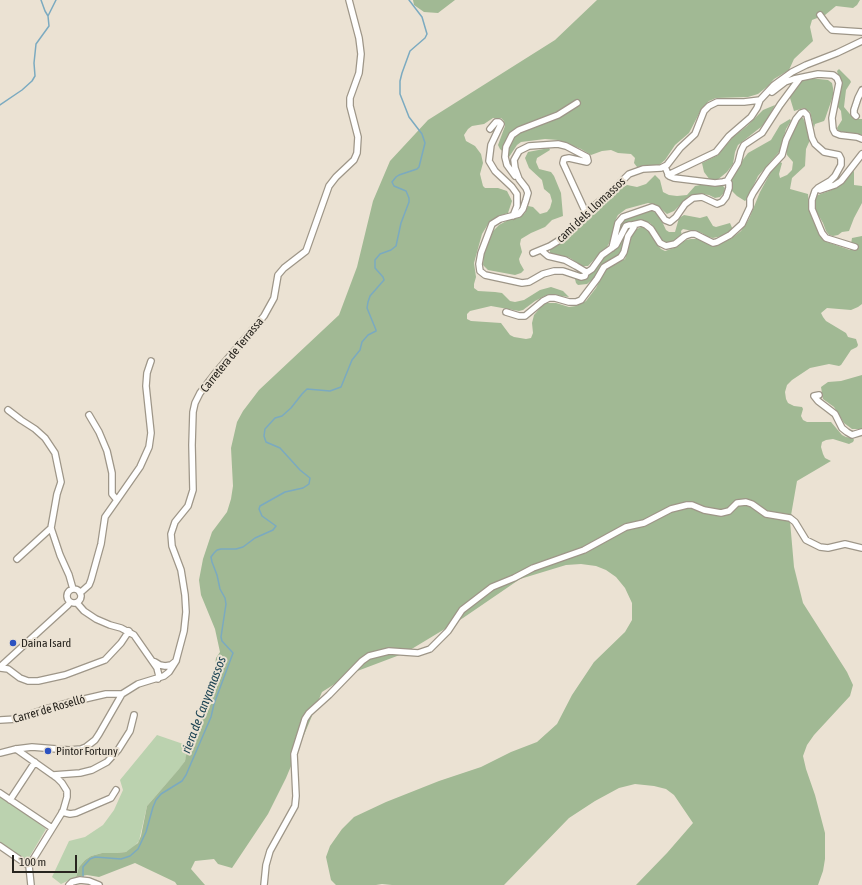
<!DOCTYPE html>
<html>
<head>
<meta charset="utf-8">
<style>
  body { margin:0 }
  #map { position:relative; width:862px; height:885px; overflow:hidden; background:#ebe2d3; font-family:"Asap Condensed",sans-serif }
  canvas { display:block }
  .scale { position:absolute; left:12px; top:855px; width:65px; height:18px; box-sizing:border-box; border:2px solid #28251f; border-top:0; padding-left:5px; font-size:12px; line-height:14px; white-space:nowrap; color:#28251f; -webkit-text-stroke:3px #ebe2d3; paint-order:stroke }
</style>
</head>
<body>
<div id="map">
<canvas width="862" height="885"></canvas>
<div class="scale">100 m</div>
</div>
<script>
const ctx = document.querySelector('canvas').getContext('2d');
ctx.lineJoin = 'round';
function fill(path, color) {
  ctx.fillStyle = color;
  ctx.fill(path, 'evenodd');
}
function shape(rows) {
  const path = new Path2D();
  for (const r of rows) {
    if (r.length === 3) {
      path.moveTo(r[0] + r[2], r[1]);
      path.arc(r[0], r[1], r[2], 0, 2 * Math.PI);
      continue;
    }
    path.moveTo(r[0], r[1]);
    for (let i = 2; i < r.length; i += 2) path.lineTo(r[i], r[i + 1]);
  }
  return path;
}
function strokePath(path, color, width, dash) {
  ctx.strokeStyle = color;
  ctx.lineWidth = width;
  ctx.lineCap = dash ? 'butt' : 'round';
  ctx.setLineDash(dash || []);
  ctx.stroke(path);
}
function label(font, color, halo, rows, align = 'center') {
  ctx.font = font + ' "Asap Condensed",sans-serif';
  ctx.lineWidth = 4;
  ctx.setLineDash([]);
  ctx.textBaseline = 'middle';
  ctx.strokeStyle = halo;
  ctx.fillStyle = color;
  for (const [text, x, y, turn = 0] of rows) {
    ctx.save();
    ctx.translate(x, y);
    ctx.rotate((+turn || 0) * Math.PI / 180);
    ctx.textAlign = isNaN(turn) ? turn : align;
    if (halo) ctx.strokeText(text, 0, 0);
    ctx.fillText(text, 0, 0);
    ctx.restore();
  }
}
fill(shape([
  [157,735,189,746,185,761,181,767,147,806,139,841,131,850,126,852,116,853,102,853,91,856,85,860,79,867,76,877,61,884,52,877,69,841,85,837,103,825,114,810,123,790,120,780],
  [3,796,46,829,27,861,0,842,0,798]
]), '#bbd2af');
fill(shape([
  [413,0,455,0,438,13,424,12,414,5],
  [597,0,860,0,857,5,853,8,836,6,825,15,812,20,810,27,813,41,794,59,789,70,774,79,768,86,758,94,748,97,716,98,709,101,702,108,689,133,675,145,665,160,659,165,637,167,634,163,635,158,631,154,618,153,611,150,602,151,591,155,581,149,558,140,545,139,521,142,517,145,509,157,500,149,498,145,505,126,504,121,501,118,493,118,484,124,472,126,468,129,464,135,466,141,475,146,481,154,483,163,480,174,483,186,485,188,498,188,507,191,512,201,508,213,499,216,490,221,482,234,474,263,476,277,474,284,474,288,478,291,495,292,502,293,510,301,515,302,524,300,540,290,551,287,563,291,569,297,553,295,545,296,535,301,523,310,519,311,491,306,470,311,467,314,467,319,471,321,501,323,510,335,514,337,526,339,531,338,533,333,532,323,534,315,540,308,546,303,556,303,569,307,576,306,586,301,596,288,605,270,625,259,632,234,637,229,641,227,646,227,656,243,661,249,665,251,674,248,686,240,691,239,698,239,713,245,722,243,732,238,741,231,749,219,760,192,773,168,780,162,782,163,779,174,780,178,787,175,792,170,793,162,787,155,786,150,795,124,801,117,803,118,806,124,810,140,806,149,805,166,792,178,790,189,808,194,809,208,816,225,819,234,827,242,850,250,852,238,862,236,862,304,858,307,851,310,827,308,821,313,823,317,826,321,846,333,848,337,856,339,858,345,857,347,851,350,841,365,839,366,829,364,810,368,792,380,787,385,785,392,786,399,788,403,794,406,802,407,803,409,801,416,803,420,807,422,831,422,842,435,846,437,853,438,854,440,853,442,849,444,833,439,826,440,822,442,821,447,823,454,825,458,831,461,797,481,790,521,794,567,803,603,847,672,853,685,850,696,814,735,807,745,803,756,806,769,815,795,825,833,825,859,823,871,818,885,636,885,667,853,693,823,674,795,666,789,654,786,635,784,619,788,595,801,569,818,504,885,392,885,382,884,376,885,336,885,331,880,326,857,330,846,342,829,354,817,386,802,439,781,481,767,511,752,537,742,557,724,572,695,594,662,625,632,632,620,632,603,625,588,616,577,606,570,596,566,581,564,566,565,520,579,463,618,405,653,352,673,322,692,286,778,268,814,232,868,218,864,214,859,195,861,191,869,205,885,177,885,175,882,135,863,99,877,87,875,76,877,79,867,85,860,91,856,102,853,116,853,126,852,138,843,141,836,147,806,179,769,185,761,187,751,197,731,211,695,216,658,220,652,215,629,201,595,199,580,203,559,212,532,227,512,231,499,233,486,231,448,237,422,243,411,259,390,339,315,357,267,373,201,390,161,428,120,555,40],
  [839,69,850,80,851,82,846,90,844,107,854,119,862,119,862,135,842,132,838,130,837,128,842,120,841,111,838,107,839,78,837,71],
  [809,78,828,80,832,83,833,88,833,96,825,119,824,121,815,124,814,128,810,112,804,108,794,111,790,98,791,93,801,80],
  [775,105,767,120,761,127,738,145,735,152,733,164,727,172,716,181,710,180,704,172,702,163,718,155,733,137,747,126,763,110],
  [790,119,791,121,786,129,780,151,758,176,747,199,745,201,737,196,732,191,731,179,733,173,748,153,771,140,780,125],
  [549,148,550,150,537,158,536,162,539,169,551,172,554,176,561,193,563,216,552,220,545,227,531,233,521,239,520,244,522,252,519,259,520,263,524,270,521,273,515,275,488,270,483,265,484,251,490,234,499,225,510,219,519,217,525,213,528,206,533,207,540,214,547,212,550,208,552,201,550,194,544,189,542,180,529,168,525,158,528,152],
  [854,171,854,185,862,186,862,203,854,218,849,231,842,232,838,235,833,236,829,235,826,231,823,223,816,211,814,202,815,196,829,191,839,186,845,181,851,172],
  [655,175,660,180,663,192,669,195,677,196,687,195,695,186,705,184,722,185,725,188,724,193,720,197,715,198,709,195,702,194,693,195,688,197,674,211,667,214,657,205,648,203,626,209,618,215,615,221,613,236,607,247,602,251,588,266,582,266,570,258,550,253,550,249,570,235,585,217,607,201,618,190,627,185,637,187,646,184],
  [651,210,659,215,666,230,669,232,675,232,679,218,684,215,700,218,707,216,713,226,716,227,730,223,733,230,722,236,713,238,707,237,702,233,683,229,681,231,682,236,675,241,668,243,662,241,650,223,637,221,630,222,620,233,618,233,621,223,624,219],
  [627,230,628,231,621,253,593,279,587,284,578,285,576,283,575,279,576,278,581,280,601,259,617,248,620,244],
  [862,375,862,429,852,429,844,423,834,407,823,399,821,387,828,382,841,381]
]), '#a1b994');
strokePath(shape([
  [41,0,45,11,48,16],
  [0,105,22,90,32,81,35,76,34,63,36,44,49,26,48,16,56,0],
  [83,877,83,867,90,859,95,857,121,859,130,856,138,849,146,832,153,807,156,800,161,794,182,781,186,775,211,717,214,704,233,653,222,641,221,637,226,604,225,598,220,589,217,575,212,562,211,557,214,553,217,550,221,549,236,549,243,547,255,538,273,530,276,526,262,516,259,509,260,506,285,492,303,488,309,484,310,478,300,470,280,448,266,442,264,436,265,429,275,418,282,416,291,408,302,394,307,389,330,391,341,387,352,360,360,350,362,342,368,335,376,331,376,330,367,308,368,302,370,296,384,280,383,277,375,268,375,260,380,254,391,250,396,246,401,223,409,202,409,198,406,191,394,186,392,182,396,177,399,175,417,169,419,167,425,143,422,134,409,117,400,94,400,81,402,73,410,51,425,38,427,34,422,17,409,0]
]), '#7baac0', 1.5);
const minor = shape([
  [820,15,828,26,832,30,862,32],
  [772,92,785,82,794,79,818,74,833,75,837,78,839,83,832,118,833,129,835,133,840,135,857,137,862,139],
  [856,116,854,114,854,110,858,98,862,90],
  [490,129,496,122,499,122,501,124,491,145,489,161,495,171,512,187,517,194,517,206,513,216],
  [665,167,669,176,674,178,715,183,723,182,727,181,738,163,741,151,744,145,762,133,780,105,800,78],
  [668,175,716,152,729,136,751,117,757,108,760,100],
  [515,176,507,165,505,157,506,147,512,135,519,130,558,115,577,103],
  [820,190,835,185,841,181,862,154],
  [632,225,641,223,646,225,651,229,660,243,666,246,675,244,685,236,691,234,695,234,713,243,717,242,730,235,742,224,750,207,750,199,753,193,768,170,782,155,786,140,796,119,801,113,804,112,807,115,812,138,815,144,824,152,839,155,841,159,841,165,835,176,830,181,818,188,815,191,812,200,812,209,822,233,826,238,855,247],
  [612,248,618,223,623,217,652,207,657,209,665,220,670,222,676,217,685,204,693,198,702,197,717,204,722,202,726,197,729,188,729,183,727,181],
  [541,250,548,256,565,260,576,266,586,272,585,276,581,277,563,271,554,271,543,274,529,282,522,283,485,275,480,271,479,264,481,253,492,224,500,219,519,214,523,209,526,200,528,193,526,188,519,179,515,168,514,160,519,151,529,146,558,144,566,146,587,157,588,161,587,162,569,158,564,159,563,163,586,213],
  [533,253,550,246,558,241,575,227,589,210,611,192,629,174,643,169,661,168,667,165,680,148,695,134,704,111,709,106,717,102,744,102,760,100,774,85,792,72,806,65,837,53,862,41],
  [506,312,519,316,525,316,543,301,549,298,555,298,569,302,576,302,581,300,597,279,604,267,621,257,624,252,628,236,634,227,633,225,629,225,626,226,616,245,602,255,592,269,586,273],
  [819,395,814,396,818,401,835,414,842,428,847,432,852,435,862,432],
  [8,410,21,420,35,429,45,438,55,453,61,482,57,494,51,528,60,555,69,575,73,589],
  [117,500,140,467,149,447,151,433,146,386,147,373,151,361],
  [17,559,51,528],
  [74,596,7],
  [80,593,89,585,91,580,101,544,105,517,117,500,112,494,112,473,107,451,99,432,89,415],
  [77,603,84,611,96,619,110,625,121,628,134,635,157,668,159,676,158,679],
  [155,662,160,665,165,666,171,665,176,661],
  [0,667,68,605,70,602],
  [0,668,8,669,20,678,28,681,38,681,65,675,105,660,121,643,129,631],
  [0,720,17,719,45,709,67,703,106,694,122,694],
  [16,749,57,778,62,783,67,791,67,797,63,811,29,866,31,885],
  [0,753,16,749,32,747,69,750,81,749,86,747,95,740,99,734,122,694,138,684,164,676,169,672,176,661,184,631,186,612,185,595,181,570,172,546,171,534,175,522,188,506,193,490,192,445,193,412,195,403,200,393,217,371,264,316,274,298,278,275,284,268,306,251,329,186,336,177,354,160,357,153,358,137,350,106,350,98,359,73,361,54,359,38,349,0],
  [53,775,80,773,92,770,107,762,118,750,130,731,134,715],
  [0,793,52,828],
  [10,800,35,762],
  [62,812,70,814,76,813,111,798,116,790],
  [0,846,29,866],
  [69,885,72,882,80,880,89,881,99,885],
  [264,885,266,865,270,851,295,806,296,796,294,754,305,719,309,713,329,695,362,661,369,656,389,651,418,653,430,649,448,631,462,610,492,587,514,578,533,568,584,550,626,527,644,523,671,509,687,505,692,505,704,510,721,513,729,511,737,503,746,502,752,504,766,514,790,518,795,522,806,540,820,547,828,548,845,544,862,548]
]);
strokePath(minor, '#9e9688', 8);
strokePath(minor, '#fff', 5.5);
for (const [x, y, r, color] of [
  [13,643,4,"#2c52c1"],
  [48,751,4,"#2c52c1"]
]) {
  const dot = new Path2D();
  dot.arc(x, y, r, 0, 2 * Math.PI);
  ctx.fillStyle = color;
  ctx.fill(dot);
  strokePath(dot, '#ebe2d3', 1.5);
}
label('12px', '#28251f', '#ebe2d3', [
  ["camí dels Llomassos",591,210,-43],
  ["Carretera de Terrassa",232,355,-51],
  ["Carrer de Roselló",49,709,-16]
]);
label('12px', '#28251f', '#ebe2d3', [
  ["Daina Isard",21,643],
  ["Pintor Fortuny",56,751]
], 'left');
label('italic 13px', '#163f50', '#ebe2d3', [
  ["riera de Canyamassos",204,705,-69]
]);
</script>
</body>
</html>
